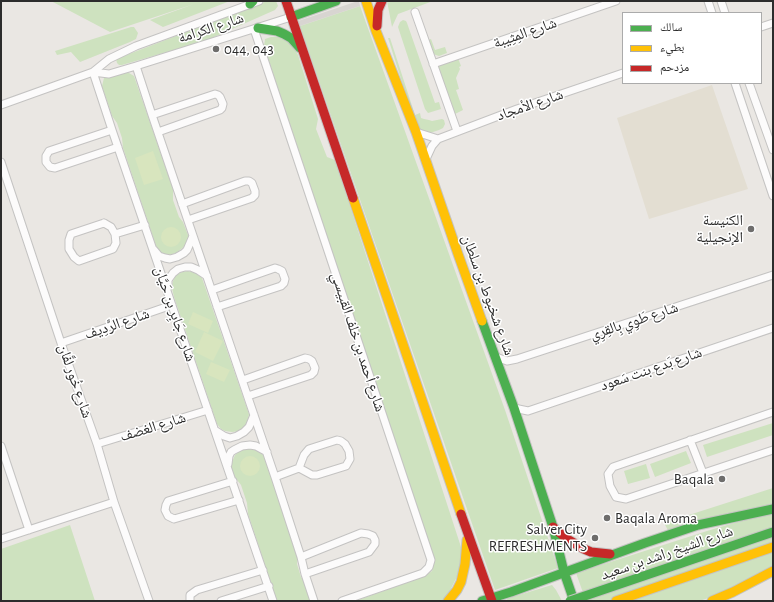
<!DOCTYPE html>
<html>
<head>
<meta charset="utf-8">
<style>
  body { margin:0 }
  #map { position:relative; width:774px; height:602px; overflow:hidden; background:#eae7e3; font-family:"Alegreya Sans","Noto Naskh Arabic",sans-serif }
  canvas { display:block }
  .frame { position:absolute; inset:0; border:2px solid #2c2c2c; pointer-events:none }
  .legend { position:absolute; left:622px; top:12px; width:140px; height:72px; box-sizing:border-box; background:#fff; border:1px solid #ababab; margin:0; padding:5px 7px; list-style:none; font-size:12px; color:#2c2c2c }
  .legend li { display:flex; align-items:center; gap:8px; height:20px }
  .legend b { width:20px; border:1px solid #ababab }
</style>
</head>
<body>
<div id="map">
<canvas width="774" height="602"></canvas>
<div class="frame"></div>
<ul class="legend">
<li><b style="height:5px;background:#4caf50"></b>سالك</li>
<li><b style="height:5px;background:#ffc107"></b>بطيء</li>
<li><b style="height:5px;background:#c62828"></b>مزدحم</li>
</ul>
</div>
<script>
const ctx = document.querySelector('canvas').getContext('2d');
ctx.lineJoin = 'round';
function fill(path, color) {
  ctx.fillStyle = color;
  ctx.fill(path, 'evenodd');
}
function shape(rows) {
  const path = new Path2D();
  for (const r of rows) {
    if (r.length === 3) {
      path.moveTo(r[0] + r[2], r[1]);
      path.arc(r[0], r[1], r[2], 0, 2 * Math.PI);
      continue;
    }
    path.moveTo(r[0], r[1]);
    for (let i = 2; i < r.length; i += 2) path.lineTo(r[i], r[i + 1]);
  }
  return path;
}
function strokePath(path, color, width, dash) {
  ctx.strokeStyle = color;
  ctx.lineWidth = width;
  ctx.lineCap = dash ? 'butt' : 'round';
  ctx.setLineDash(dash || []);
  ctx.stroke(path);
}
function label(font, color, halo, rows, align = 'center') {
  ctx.font = font + ' "Alegreya Sans","Noto Naskh Arabic",sans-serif';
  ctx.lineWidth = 3;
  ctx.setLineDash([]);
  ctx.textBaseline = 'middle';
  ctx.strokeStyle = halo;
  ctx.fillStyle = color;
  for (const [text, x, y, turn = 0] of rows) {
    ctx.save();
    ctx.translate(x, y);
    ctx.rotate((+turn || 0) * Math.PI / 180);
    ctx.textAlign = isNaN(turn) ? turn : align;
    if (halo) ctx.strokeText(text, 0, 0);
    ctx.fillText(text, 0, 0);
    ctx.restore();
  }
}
fill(shape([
  [712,85,748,189,649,219,617,118]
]), '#e3ded2');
fill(shape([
  [51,1,230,1,163,27,150,20,194,4,110,32],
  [267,1,276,1,278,6,275,10,205,41,122,65,119,65,117,63,116,59],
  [387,1,433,1,398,14,392,27],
  [360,6,505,410,558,568,495,590,300,26],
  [403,20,406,21,407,23,435,103,439,102,441,109,428,113,425,109,398,27,400,22],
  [131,27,134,27,138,33,136,39,130,42,80,62,71,52,57,55,55,51],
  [271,37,283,37,291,42,298,55,318,119,316,129,327,157,335,160,461,547,462,567,446,598,441,601,355,601,425,576,432,571,435,560,264,46,265,39],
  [388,38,390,38,415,115,420,113,421,118,424,119,429,120,432,121,442,119,444,120,445,124,443,128,439,130,427,134,422,132,416,126],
  [431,39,435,50,445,47,447,53,439,56,430,53,425,41],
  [458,58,461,66,459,67,460,69,456,78,459,89,456,90,463,110,451,116,438,67,442,64],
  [126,72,129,73,134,76,173,189,173,200,179,217,183,222,188,235,188,241,185,246,176,253,169,255,163,254,159,251,156,246,123,148,122,138,117,123,112,116,102,86,104,78],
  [188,271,196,273,202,278,249,414,248,421,246,427,240,431,232,432,225,431,221,429,217,424,174,297,172,288,173,281,176,275,182,272],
  [773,423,773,435,707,457,703,445],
  [245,449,250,449,255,450,260,452,264,456,281,502,298,557,297,564,301,577,308,586,313,601,277,601,248,514,247,503,241,485,234,476,231,468,232,462,235,455,241,450],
  [686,451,691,463,655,477,650,464],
  [646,464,650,478,628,484,624,471],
  [773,488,773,505,669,532,664,523],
  [773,514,773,566,715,596,699,601,586,601,576,573,707,531,751,518],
  [70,525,95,601,1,601,1,549],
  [552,585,556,590,562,601,505,601,509,598]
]), '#cee2bf');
fill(shape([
  [153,151,163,179,144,185,135,158],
  [171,237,10],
  [193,312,213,321,208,333,188,324],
  [204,332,223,341,213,361,195,352],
  [211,362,230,370,224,382,206,374],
  [250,466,10]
]), '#d8e5be');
fill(shape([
  [358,1,359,1,360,6,300,26,298,21]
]), '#d8d5d1');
const street = shape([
  [708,1,712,13],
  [721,1,725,13],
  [415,12,457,131],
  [761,27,773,23],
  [254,29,431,560,429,567,423,573,342,601],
  [433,64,616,1],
  [136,66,152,115,275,477,301,557,305,574,314,601],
  [93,72,112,130,273,601],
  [93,72,109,74,136,66,291,17],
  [735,83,773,196],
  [749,83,773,150],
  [1,105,93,72,109,59,136,46,259,1],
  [152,115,215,94,218,95,220,97,223,104,222,108,220,110,158,132],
  [112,130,49,151,46,156,46,162,50,167,55,168,118,147],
  [416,132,438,139],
  [426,159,432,146,438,139,517,109,623,73],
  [1,162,61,343,97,444,114,502,149,601],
  [182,204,245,181,249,181,252,183,255,191,255,195,252,198,188,220],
  [104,223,111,227,115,234,116,243,113,249,79,261,74,257,69,249,69,240,71,234,104,223],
  [115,234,145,225],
  [154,250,159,256,165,258,170,259,177,257,184,253,187,250,193,236],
  [168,287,168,280,173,273,178,269,185,267,191,267,198,270,207,276],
  [212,290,275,268,278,269,282,271,285,279,284,283,281,286,217,307],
  [61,343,172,305],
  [496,357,507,361,517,359,773,275],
  [243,380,305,358,309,359,312,361,315,368,314,372,311,375,248,396],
  [514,408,528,411,773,328],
  [773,412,613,467,608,474,610,486,616,497,626,499,773,450],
  [216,431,224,436,230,438,237,436,244,432,249,427,254,415],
  [690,440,703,473],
  [97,444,208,410],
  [1,446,29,530],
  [228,464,229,456,231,452,234,450,242,446,250,445,256,446,267,452],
  [275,477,299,468,312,475,317,475,346,466,350,459,349,451,345,444,341,441,337,440,309,449,304,455,299,468],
  [233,481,168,501,166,505,165,510,168,516,174,519,239,500],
  [1,539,114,502],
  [301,557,361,533,368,534,373,536,375,540,375,544,369,552,305,574],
  [190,601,190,595,197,590,263,570],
  [221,601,269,586]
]);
const fast = shape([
  [250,4,253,1],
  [291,17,336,1],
  [258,28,277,31,284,34,291,38,300,48],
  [482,321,514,408,553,527,564,572,574,601],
  [482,601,511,592,645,543,698,525,773,509]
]);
const slow = shape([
  [366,1,376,31,416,132,458,254,482,321],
  [353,198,461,514],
  [448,601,457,590,461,582,465,564,467,540],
  [616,601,773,547],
  [712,601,733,592,773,571]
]);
const jam = shape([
  [286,1,353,198],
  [377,26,378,10,382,1],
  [461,514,492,601],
  [553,527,567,539,584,549,591,552,610,554]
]);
strokePath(street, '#c4c3c2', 9);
strokePath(fast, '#c4c3c2', 11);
strokePath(slow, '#c4c3c2', 11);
strokePath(jam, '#c4c3c2', 11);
strokePath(street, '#fcfbfb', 7);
strokePath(fast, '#4caf50', 9);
strokePath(slow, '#ffc107', 9);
strokePath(jam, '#c62828', 9);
const fastBridge = shape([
  [570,601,773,532]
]);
strokePath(fastBridge, '#c6c4c2', 11, []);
strokePath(fastBridge, '#4caf50', 9);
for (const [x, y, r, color] of [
  [216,49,4,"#6e6d6c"],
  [751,229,4,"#6e6d6c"],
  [722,479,4,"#6e6d6c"],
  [607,518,4,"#6e6d6c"],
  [595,538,4,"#6e6d6c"]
]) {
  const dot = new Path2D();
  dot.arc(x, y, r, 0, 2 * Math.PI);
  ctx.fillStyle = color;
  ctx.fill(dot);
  strokePath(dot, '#fff', 1.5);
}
label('15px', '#2c2c2c', '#fff', [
  ["شارع الكرامة",211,28,-18],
  ["شارع المِثِيبة",525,33,-19],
  ["شارع الأمجاد",530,105,-19],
  ["شارع شخبوط بن سلطان",488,295,70],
  ["شارع جَابِر بن حَيَّان",175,314,71],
  ["شارع طَوِي بِالقِرِي",634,321,-18],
  ["شارع الرَّدِيف",117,324,-19],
  ["شارع أحمد بن خلف القبيسي",358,342,72],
  ["شارع بَدع بنت سَعود",651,369,-19],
  ["شارع خُور لفَّان",75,381,71],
  ["شارع الغضف",153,427,-17],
  ["شارع الشيخ راشد بن سعيد",667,553,-19]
]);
label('15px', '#2c2c2c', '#fff', [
  ["044, 043",224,49,"left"],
  ["الكنيسة",743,220],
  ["الإنجيلية",743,237],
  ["Baqala",714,479],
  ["Baqala Aroma",615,518,"left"],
  ["Salver City",587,529],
  ["REFRESHMENTS",587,546]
], 'right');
</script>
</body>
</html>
